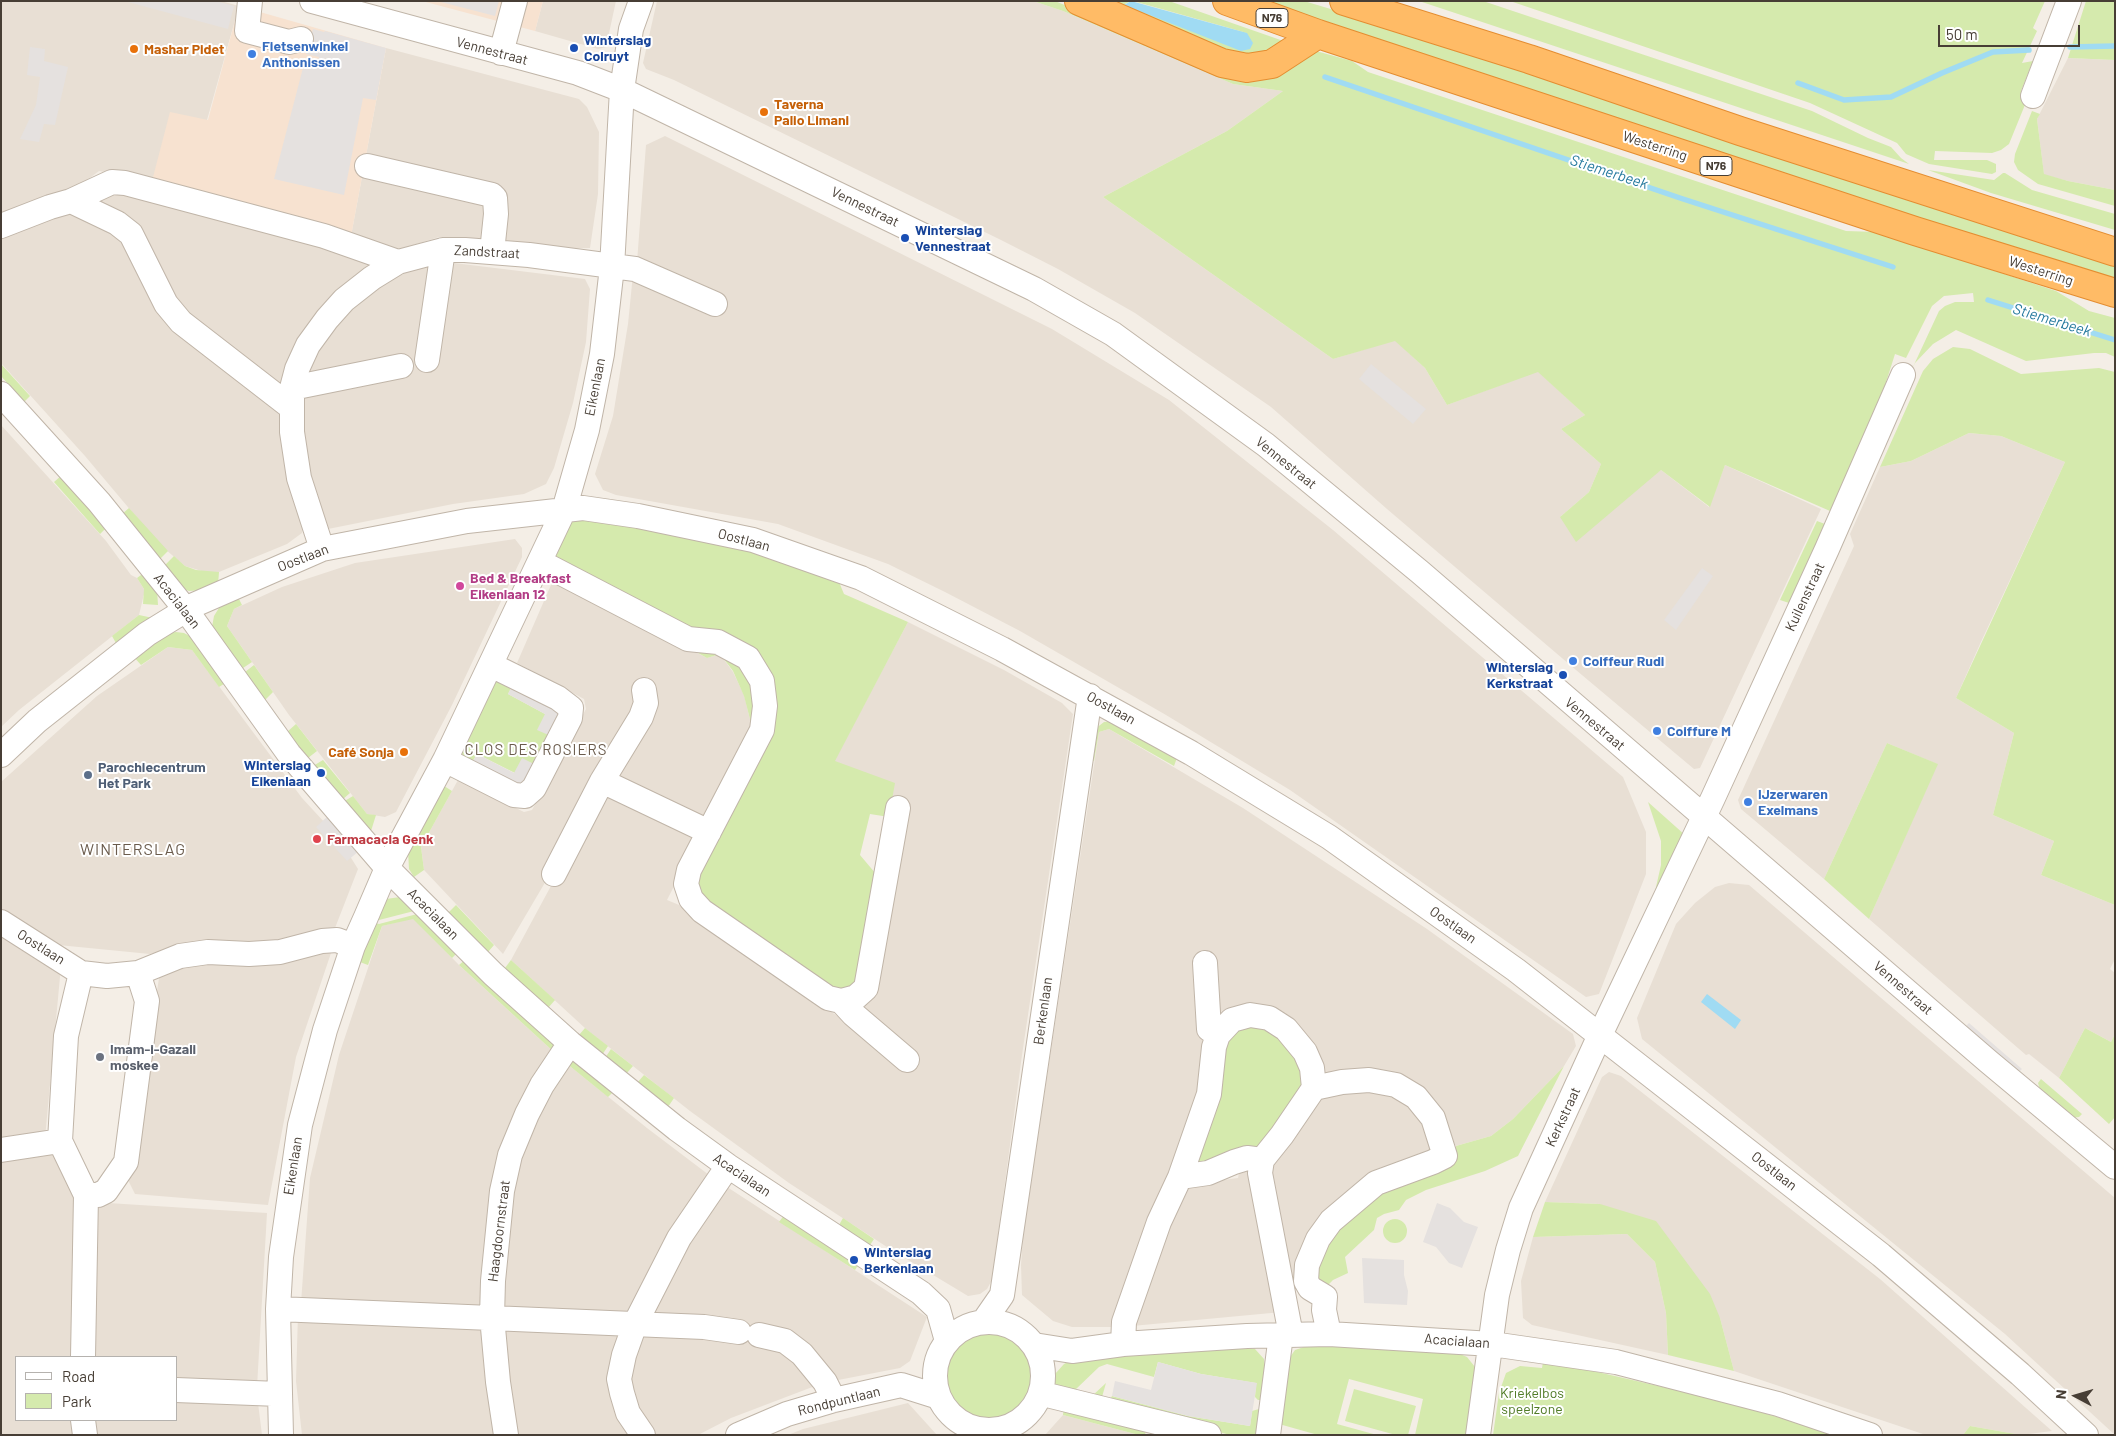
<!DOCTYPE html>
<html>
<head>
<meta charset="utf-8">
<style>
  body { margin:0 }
  #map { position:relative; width:2116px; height:1436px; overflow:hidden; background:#f4eee6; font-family:Barlow,sans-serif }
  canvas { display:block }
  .frame { position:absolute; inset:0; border:2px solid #473e35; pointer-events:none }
  .legend { position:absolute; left:15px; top:1356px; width:162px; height:65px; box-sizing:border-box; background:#fff; border:1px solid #b5b2ae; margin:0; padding:6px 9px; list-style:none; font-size:15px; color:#473e35 }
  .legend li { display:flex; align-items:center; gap:10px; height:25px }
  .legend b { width:25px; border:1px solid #b5b2ae }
  .north { position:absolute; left:2051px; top:1371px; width:50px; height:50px; -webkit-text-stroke:4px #fff; paint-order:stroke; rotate:276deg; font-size:14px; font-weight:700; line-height:20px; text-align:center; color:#473e35 }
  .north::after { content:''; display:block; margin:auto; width:18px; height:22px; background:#473e35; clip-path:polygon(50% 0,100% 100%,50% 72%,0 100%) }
  .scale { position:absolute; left:1938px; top:25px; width:142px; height:22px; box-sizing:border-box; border:2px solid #473e35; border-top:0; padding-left:6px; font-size:15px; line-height:18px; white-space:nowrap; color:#473e35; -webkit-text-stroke:4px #fff; paint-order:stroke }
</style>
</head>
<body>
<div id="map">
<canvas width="2116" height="1436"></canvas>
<div class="frame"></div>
<ul class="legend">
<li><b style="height:6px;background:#fff"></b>Road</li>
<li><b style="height:14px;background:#d5eaad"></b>Park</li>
</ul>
<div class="north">N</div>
<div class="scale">50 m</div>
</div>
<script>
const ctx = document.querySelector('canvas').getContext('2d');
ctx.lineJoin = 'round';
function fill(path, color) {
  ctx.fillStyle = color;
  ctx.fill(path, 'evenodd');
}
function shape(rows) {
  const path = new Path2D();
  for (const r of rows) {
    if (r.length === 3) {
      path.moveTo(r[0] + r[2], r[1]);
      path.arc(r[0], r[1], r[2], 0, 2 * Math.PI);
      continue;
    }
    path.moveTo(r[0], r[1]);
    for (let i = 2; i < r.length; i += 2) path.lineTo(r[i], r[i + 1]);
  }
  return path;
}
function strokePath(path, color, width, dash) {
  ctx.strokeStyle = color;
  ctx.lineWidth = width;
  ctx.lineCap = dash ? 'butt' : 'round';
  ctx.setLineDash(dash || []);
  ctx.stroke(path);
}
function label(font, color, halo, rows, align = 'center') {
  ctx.font = font + ' Barlow,sans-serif';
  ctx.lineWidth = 4;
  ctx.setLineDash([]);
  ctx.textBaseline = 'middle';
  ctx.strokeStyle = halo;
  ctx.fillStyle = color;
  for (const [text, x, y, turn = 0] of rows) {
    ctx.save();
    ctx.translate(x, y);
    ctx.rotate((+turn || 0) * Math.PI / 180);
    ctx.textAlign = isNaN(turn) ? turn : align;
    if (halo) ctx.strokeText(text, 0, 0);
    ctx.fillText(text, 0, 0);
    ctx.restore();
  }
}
fill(shape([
  [1,1,221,1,239,6,207,120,152,181,99,171,67,195,1,223],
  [543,1,616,1,606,47,598,49,535,31],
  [657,1,1033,1,1063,11,1233,84,1283,91,1227,131,1103,197,1333,359,1395,340,1425,368,1447,405,1538,371,1585,415,1561,429,1601,464,1589,492,1560,517,1661,470,1709,507,1725,465,1821,509,1700,768,1694,769,1576,670,1387,509,1271,407,1135,313,1058,269,1001,240,674,80,646,69,643,63],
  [386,48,579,99,587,107,599,132,598,194,590,248,552,249,439,237,388,253,351,236],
  [2068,58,2115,60,2115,190,2068,181,2044,175,2037,119],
  [665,136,1052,329,1169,400,1333,530,1623,777,1646,832,1646,874,1599,994,1586,997,1290,790,1166,715,1020,631,945,592,888,564,778,524,616,495,603,490,595,474,613,416,628,324,633,274,637,262,646,145],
  [116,186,375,263,281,393,194,328,135,231,81,202],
  [66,208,123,234,152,289,281,404,280,420,283,452,292,496,303,528,302,533,287,544,219,572,205,572,185,566,159,544,85,456,1,363,1,232],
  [454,263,585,279,590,289,586,342,573,403,554,468,546,484,524,494,453,504,328,529,308,473,302,407,306,376,322,343,346,311,374,287,417,268],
  [1,425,106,541,131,575,137,578,144,589,144,594,139,615,19,710,1,727],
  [1969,433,2001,436,2065,462,1980,644,1956,698,2014,733,1993,815,2054,841,2041,875,2115,905,2115,959,2110,969,2115,973,2115,1034,2111,1042,2085,1028,2059,1078,2029,1054,2026,1055,1869,919,1937,764,1887,743,1824,879,1741,809,1738,800,1854,546,1850,534,1880,467,1911,461],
  [515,539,522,548,522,557,452,705,396,812,385,817,367,814,289,715,227,626,234,609,282,587,355,563],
  [554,578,707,658,720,654,733,672,744,695,750,719,750,737,706,823,614,781,638,705,550,874,503,954,424,870,421,847,458,780,524,812,532,810,586,709,584,699,517,663],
  [908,622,1004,670,1062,703,1073,714,1022,1055,992,1280,987,1289,980,1294,968,1296,890,1249,789,1183,690,1111,586,1029,511,960,600,795,607,791,700,835,667,900,684,907,809,997,908,1063,867,1020,864,1007,873,989,892,803,834,761],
  [168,647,192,650,302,798,338,837,358,869,335,928,280,946,200,943,150,954,48,944,1,915,1,782,97,696],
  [1109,729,1243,808,1427,929,1573,1034,1576,1046,1564,1066,1513,1119,1491,1136,1456,1146,1432,1107,1326,1075,1314,1056,1206,1072,1116,1327,1072,1327,1053,1321,1022,1295,1021,1265,1023,1236,1099,732],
  [1729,883,1749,885,2115,1198,2115,1435,2005,1334,1642,1039,1637,1018,1676,924,1695,903,1715,887],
  [413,918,459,965,555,1053,532,1090,489,1310,301,1303,310,1178,339,1055,382,926],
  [1,930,61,966,45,1138,1,1145],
  [323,949,331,953,296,1057,268,1205,135,1194,128,1180,159,978,180,966],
  [566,1063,647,1128,713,1178,626,1319,500,1314,516,1156],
  [1609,1072,1621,1076,1880,1279,2052,1431,2021,1435,1970,1426,1963,1435,1926,1435,1734,1371,1720,1318,1600,1204,1545,1202,1602,1077],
  [1365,1087,1412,1101,1439,1152,1302,1262,1290,1297,1267,1171,1305,1116,1322,1097],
  [51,1149,75,1179,74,1357,16,1357,16,1420,74,1420,78,1435,1,1435,1,1156],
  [1240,1168,1254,1168,1282,1312,1132,1326,1183,1185,1238,1178],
  [724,1185,927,1317,910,1361,900,1368,833,1381,759,1327,719,1324,644,1322],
  [92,1202,267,1213,257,1387,176,1383,176,1357,89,1357],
  [1627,1234,1655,1262,1666,1313,1668,1355,1532,1325,1523,1318,1521,1281,1533,1237],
  [298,1314,482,1324,502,1435,302,1435,296,1381],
  [498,1323,628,1329,619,1358,635,1435,511,1435],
  [683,1331,771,1341,799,1359,815,1386,731,1418,698,1435,647,1435,626,1393,638,1332],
  [176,1398,258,1403,262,1435,89,1435,87,1420,176,1420],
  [908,1403,937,1435,788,1435,803,1429],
  [1063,1415,1139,1435,1045,1435]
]), '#e8dfd4');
fill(shape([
  [422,1,543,1,535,31],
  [239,6,386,48,351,236,152,181,170,112,208,120]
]), '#f7e2d0');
fill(shape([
  [1033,1,1055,1,1227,73,1316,51,1352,61,1368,72,1846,231,1877,232,2056,291,2089,311,2115,318,2115,357,2106,353,2094,353,2026,361,1956,330,1933,344,1915,363,1912,369,1939,311,1945,306,1955,302,1974,302,1973,293,1944,296,1932,306,1906,358,1895,354,1880,401,1830,511,1725,465,1710,507,1661,470,1576,542,1560,517,1589,492,1601,464,1561,429,1585,415,1538,372,1447,405,1425,368,1395,341,1333,359,1103,197,1227,131,1283,91,1233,84,1063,11],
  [1097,1,1131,1,1125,4,1247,33,1133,1,1169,1,1292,44,1242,58],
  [1263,1,1304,1,1454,46,2115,263,2115,282,1946,229],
  [1419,1,1483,1,1812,111,1868,138,1891,147,1901,158,1909,164],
  [1510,1,2045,1,2033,28,2037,31,2022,63,2033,61,2021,91,2029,95,2009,144,2001,150,1992,153,1935,151,1934,160,1987,160,1996,164,1996,172,1992,174,1929,164,1906,154,1897,143,1810,103],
  [2086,1,2115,1,2115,60,2068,58],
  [2032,111,2040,114,2037,119,2044,174,2068,181,2115,190,2115,206,2038,184,2018,170,2014,162,2015,154],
  [1928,170,1994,180,2003,173,2005,173,2032,190,2115,214,2115,230,1991,193],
  [1953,347,1970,349,2021,374,2099,368,2115,372,2115,905,2041,875,2054,841,1993,815,2014,733,1956,698,2065,462,2001,436,1969,433,1911,461,1880,467,1923,371,1933,359],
  [1,364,30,396,24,402,1,376],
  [62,475,107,527,100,534,54,482],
  [129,508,168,551,160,559,122,514],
  [583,518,754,549,836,575,844,594,908,622,835,761,895,783,889,817,870,814,860,855,876,874,861,980,849,992,835,992,700,902,693,885,723,822,767,672,552,558,569,522],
  [1817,521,1825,524,1789,603,1780,600],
  [174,556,185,566,196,570,219,572,218,585,203,590,189,591,184,589,165,565],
  [145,572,157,590,158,605,143,604,144,589,137,578],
  [237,595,242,605,234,609,227,626,252,662,243,668,212,627,214,616,222,603],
  [139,615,153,618,117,645,112,636],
  [176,632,184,633,195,639,227,682,219,687,192,650,168,647,141,665,133,656,169,633],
  [689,648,722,653,743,664,756,696,750,737,750,719,744,696,733,671,720,654,707,658],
  [254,665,273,692,264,701,245,672],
  [498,674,514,682,508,694,545,714,553,737,538,766,515,773,477,754,470,766,455,759],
  [1114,721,1178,755,1174,766,1109,729,1099,732,1094,761,1088,760,1095,729,1104,722],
  [296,724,317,751,308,758,287,732],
  [1887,743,1938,764,1869,919,1824,879],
  [323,760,350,793,342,800,313,766],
  [441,784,452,791,421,847,424,870,414,877,409,869,408,851],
  [353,796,367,814,376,815,371,831,366,828,343,802],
  [1648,802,1685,835,1651,909,1661,865,1661,841],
  [400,897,418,910,379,920,373,918,386,899],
  [456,905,494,945,488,952,448,913],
  [421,913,459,951,452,958,413,919,382,926,368,965,357,961,372,922,379,924],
  [467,958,558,1044,555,1053,459,965],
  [511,960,555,1000,548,1008,505,968],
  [1255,1022,1290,1042,1304,1078,1302,1091,1259,1146,1189,1172,1218,1059,1233,1026],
  [585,1028,608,1046,602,1055,579,1035],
  [2085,1028,2111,1042,2115,1034,2115,1117,2109,1124,2059,1078],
  [611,1049,633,1066,626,1074,605,1058],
  [571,1058,614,1091,608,1097,566,1063],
  [1564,1066,1518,1156,1485,1171,1426,1190,1406,1200,1399,1210,1384,1214,1377,1218,1374,1230,1345,1257,1348,1273,1333,1280,1327,1286,1314,1288,1313,1262,1360,1202,1453,1161,1456,1146,1491,1136,1513,1119],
  [644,1075,674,1098,668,1107,637,1083],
  [2041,1079,2082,1114,2079,1117,2071,1118,2040,1090,2038,1083],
  [1545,1202,1600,1204,1656,1221,1710,1294,1720,1318,1734,1371,1668,1355,1666,1313,1655,1262,1627,1234,1533,1237],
  [785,1214,860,1262,855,1270,779,1222],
  [843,1218,874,1239,870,1245,839,1225],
  [1395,1231,12],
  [989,1377,46],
  [1245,1344,1246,1348,1255,1349,1264,1359,1265,1370,1263,1400,1258,1400,1255,1397,1256,1383,1201,1374,1158,1362,1154,1377,1107,1364,1099,1367,1075,1390,1059,1388,1055,1384,1055,1374,1064,1364,1078,1357],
  [1307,1346,1453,1351,1467,1357,1475,1367,1469,1435,1415,1435,1423,1399,1349,1379,1337,1424,1377,1435,1318,1435,1279,1424,1288,1360,1295,1350],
  [1543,1362,1580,1368,1680,1391,1743,1407,1839,1435,1493,1435,1499,1393,1506,1373,1520,1366,1542,1368],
  [1106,1383,1102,1397,1110,1400,1112,1396,1188,1416,1250,1426,1252,1411,1259,1409,1262,1413,1259,1435,1230,1435,1092,1396],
  [1354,1389,1416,1406,1408,1435,1396,1435,1345,1421],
  [1064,1404,1146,1429,1145,1435,1139,1435,1063,1415],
  [1970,1426,2021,1435,1963,1435]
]), '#d5eaad');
fill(shape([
  [216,1,234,6,228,29,128,2],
  [437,1,499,1,495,16],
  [313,29,324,32,325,31,386,48,376,100,363,98,344,195,274,179,304,64,316,66,319,57,306,54],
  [30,47,45,49,44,61,68,67,55,125,44,124,39,142,20,139,36,105,40,77,27,75],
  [1371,364,1426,409,1413,424,1359,379],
  [1702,568,1713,576,1676,630,1664,620],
  [514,682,561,711,553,737,537,730,545,714,508,694],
  [477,754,514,773,522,758,538,766,521,788,470,766],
  [328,816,359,851,347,861,316,827],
  [1969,1023,2022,1069,2018,1073,1965,1027],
  [1437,1203,1450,1208,1464,1222,1478,1227,1462,1268,1449,1263,1436,1247,1423,1242],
  [1362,1258,1404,1260,1404,1275,1408,1291,1407,1305,1364,1303],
  [1158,1362,1201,1374,1257,1383,1250,1426,1188,1416,1112,1396,1115,1381,1151,1390]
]), '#e5e1df');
fill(shape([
  [1131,1,1247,33,1253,43,1250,49,1241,51,1124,5],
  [1707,994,1741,1020,1735,1029,1701,1002]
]), '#a0dbf3');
strokePath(shape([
  [2070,47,2115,46],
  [1325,77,1680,198,1893,267],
  [1798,83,1844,100,1891,97,1942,73,1993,52,2029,50],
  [1988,300,2115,340]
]), '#a0dbf3', 5.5);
const minor = shape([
  [250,1,247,31,289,42,301,39],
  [312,1,578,73,622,90,1034,289,1113,334,1266,445,1420,572,1989,1062,2115,1167],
  [501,53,515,1],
  [2033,96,2069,1],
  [367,166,492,195,495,198,496,214,492,252],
  [71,201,112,182,125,183,324,236,398,262],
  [1,226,50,207,71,201,117,223,131,234,166,304,181,322,292,408],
  [427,360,443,250],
  [292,388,401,366],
  [1,394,99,502,186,610,289,754,387,868,493,974,570,1043,677,1129,728,1166,921,1293,938,1309,947,1341],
  [322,549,299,478,292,432,292,388,297,369,308,345,327,319,344,300,372,278,398,262,443,250,465,250,529,255,635,269,715,304],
  [540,562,688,639,718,642,748,658,762,681,765,706,762,730,689,870,686,884,691,899,702,911,828,998,841,1001,856,997,866,988,898,808],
  [1,755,37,721,147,634,194,605,322,549,467,521,583,508,638,516,753,540,861,578,1002,649,1191,753,1329,837,1516,970,1881,1255,2020,1374,2086,1435],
  [445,760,514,795,525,796,534,788,570,718,571,708,558,698,491,665],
  [602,781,709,832],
  [554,874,602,781,641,717,646,703,644,690],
  [1,922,81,973,107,976,138,973,180,956,208,952,249,954,280,952,322,941,337,940,353,946],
  [1205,963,1209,1029,1218,1035],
  [81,973,66,1036,60,1141,86,1195,83,1357],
  [841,1001,853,1014,907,1060],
  [1,1150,60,1141],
  [1180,1177,1208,1173,1234,1162,1247,1158,1262,1160],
  [86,1195,98,1195,106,1191,126,1162,147,1001,138,973],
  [278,1309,704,1327,739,1332],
  [984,1321,1002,1295,1090,696],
  [989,1376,54],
  [759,1335,785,1341,802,1354,825,1382,834,1400],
  [1291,1335,1260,1173,1262,1160,1282,1135,1314,1088,1342,1082,1369,1080,1396,1085,1416,1097,1433,1118,1445,1156,1433,1162,1376,1183,1331,1221,1318,1239,1307,1265,1306,1281,1310,1288,1325,1297,1324,1310,1329,1334],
  [1123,1344,1124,1322,1159,1222,1180,1177,1209,1094,1214,1047,1218,1035,1232,1020,1250,1015,1269,1018,1286,1029,1305,1052,1312,1068,1314,1088],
  [1034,1345,1072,1351,1123,1344,1247,1336,1329,1334,1492,1344,1616,1362,1778,1404,1870,1435],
  [176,1390,279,1394],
  [1043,1394,1209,1435],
  [83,1420,85,1435],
  [281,1435,278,1309,281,1257,300,1125,325,1030,353,946,366,917,387,868,445,760,564,510,587,430,602,354,612,267,622,90,631,29,641,1],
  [506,1435,498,1382,492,1317,493,1281,502,1191,510,1155,527,1114,542,1085,570,1043],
  [643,1435,628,1413,622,1393,619,1379,624,1355,635,1324,679,1238,728,1166],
  [738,1435,787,1414,834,1400,901,1385,939,1397],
  [1268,1435,1281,1335],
  [1478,1435,1497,1295,1508,1250,1521,1208,1600,1035,1713,798,1827,549,1903,375]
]);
const highway = shape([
  [1079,1,1222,63,1247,68,1272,64,1318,34],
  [1227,1,1318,34,1915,231,2115,293],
  [1344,1,1529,59,1740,131,2115,252]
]);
strokePath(minor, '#c0b5a8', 26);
strokePath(highway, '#e48d31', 30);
strokePath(minor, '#fff', 24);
strokePath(highway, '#fb6', 28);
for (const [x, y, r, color] of [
  [574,48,5,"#1a4fb4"],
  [134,49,5,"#e8710a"],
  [252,54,5,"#3f7fe0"],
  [764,112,5,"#e8710a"],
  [905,238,5,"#1a4fb4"],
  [460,586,5,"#d1479c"],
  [1573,661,5,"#3f7fe0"],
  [1563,675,5,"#1a4fb4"],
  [1657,731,5,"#3f7fe0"],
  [404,752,5,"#e8710a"],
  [321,773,5,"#1a4fb4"],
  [88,775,5,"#5c6f8a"],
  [1748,802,5,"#3f7fe0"],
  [317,839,5,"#e0444e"],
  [100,1057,5,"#6b7280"],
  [854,1260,5,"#1a4fb4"]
]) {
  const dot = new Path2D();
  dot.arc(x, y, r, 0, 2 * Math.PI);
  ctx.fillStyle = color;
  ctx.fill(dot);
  strokePath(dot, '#fff', 2);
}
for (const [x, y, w] of [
  [1272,18,32],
  [1716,166,32]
]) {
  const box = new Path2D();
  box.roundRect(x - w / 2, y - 9.5, w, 19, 4);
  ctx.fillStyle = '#fff';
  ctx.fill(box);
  strokePath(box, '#473e35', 1);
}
label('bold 12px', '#473e35', null, [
  ["N76",1272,18],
  ["N76",1716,166]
]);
label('bold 14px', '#164399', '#fff', [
  ["Winterslag",584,40],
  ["Colruyt",584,56],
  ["Winterslag",915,230],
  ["Vennestraat",915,246],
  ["Winterslag",1553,667,"right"],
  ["Kerkstraat",1553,683,"right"],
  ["Winterslag",311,765,"right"],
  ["Eikenlaan",311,781,"right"],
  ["Winterslag",864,1252],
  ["Berkenlaan",864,1268]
], 'left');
label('bold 14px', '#366cbe', '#fff', [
  ["Fietsenwinkel",262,46],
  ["Anthonissen",262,62],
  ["Coiffeur Rudi",1583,661],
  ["Coiffure M",1667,731],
  ["IJzerwaren",1758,794],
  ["Exelmans",1758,810]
], 'left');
label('bold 14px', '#c56008', '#fff', [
  ["Mashar Pidet",144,49],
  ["Taverna",774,104],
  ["Palio Limani",774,120],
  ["Café Sonja",394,752,"right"]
], 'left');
label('14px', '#473e35', '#fff', [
  ["Vennestraat",492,51,15],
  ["Westerring",1655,146,18],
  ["Vennestraat",865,207,26],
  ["Zandstraat",487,252,3],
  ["Westerring",2041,271,18],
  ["Eikenlaan",595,387,-79],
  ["Vennestraat",1286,463,39],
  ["Oostlaan",744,540,15],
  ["Oostlaan",303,558,-21],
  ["Kuilenstraat",1805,597,-65],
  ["Acacialaan",177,601,52],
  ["Oostlaan",1111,708,29],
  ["Vennestraat",1595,724,40],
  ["Acacialaan",433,914,45],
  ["Oostlaan",1453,925,35],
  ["Oostlaan",41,947,32],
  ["Vennestraat",1903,988,41],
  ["Berkenlaan",1043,1011,-82],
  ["Kerkstraat",1563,1117,-65],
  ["Eikenlaan",293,1166,-81],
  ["Oostlaan",1774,1171,38],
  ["Acacialaan",742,1175,34],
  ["Haagdoornstraat",499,1231,-83],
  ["Acacialaan",1457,1341,4],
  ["Rondpuntlaan",839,1401,-14]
]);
label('bold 14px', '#b23c85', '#fff', [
  ["Bed & Breakfast",470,578],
  ["Eikenlaan 12",470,594]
], 'left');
label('bold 14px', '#4e5e75', '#fff', [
  ["Parochiecentrum",98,767],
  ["Het Park",98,783]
], 'left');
label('bold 14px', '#be3a42', '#fff', [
  ["Farmacacia Genk",327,839]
], 'left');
label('bold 14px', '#5b616d', '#fff', [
  ["Imam-i-Gazali",110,1049],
  ["moskee",110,1065]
], 'left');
label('14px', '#507b26', '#fff', [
  ["Kriekelbos",1532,1393],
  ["speelzone",1532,1409]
]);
label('italic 15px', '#267a9e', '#fff', [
  ["Stiemerbeek",1609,172,18],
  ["Stiemerbeek",2052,320,17]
]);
ctx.letterSpacing = '1px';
label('15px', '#6a5b4c', '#fff', [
  ["CLOS DES ROSIERS",536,750]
]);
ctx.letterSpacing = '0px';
ctx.letterSpacing = '1px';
label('16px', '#6a5b4c', '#fff', [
  ["WINTERSLAG",133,850]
]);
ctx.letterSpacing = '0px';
</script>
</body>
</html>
